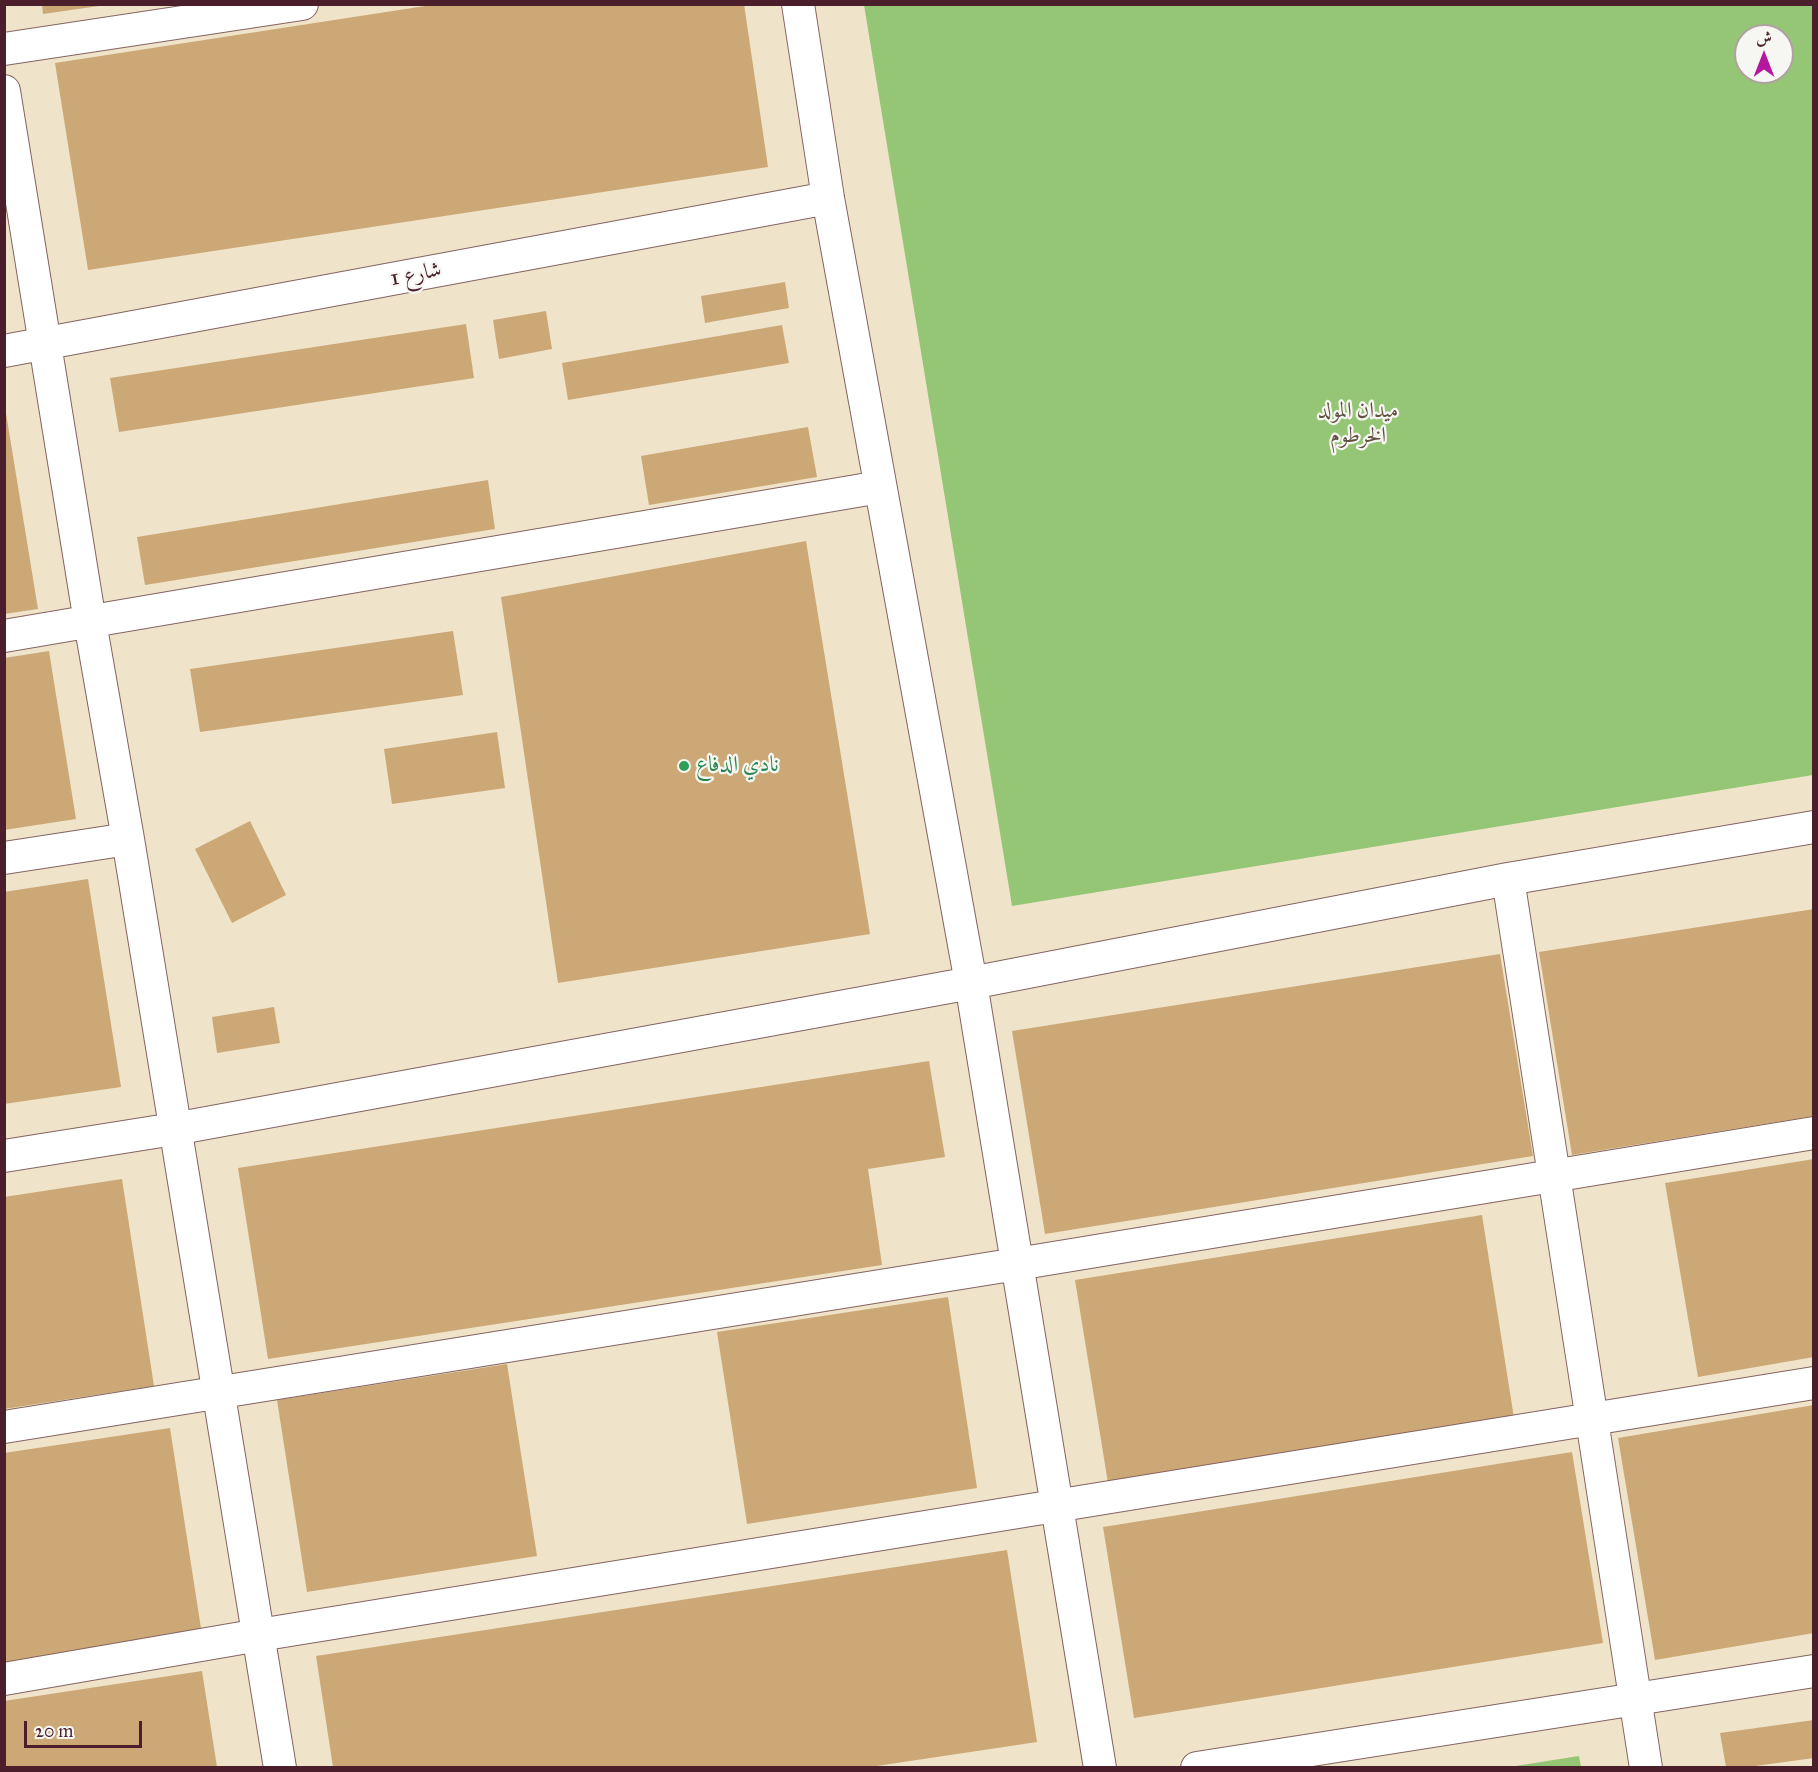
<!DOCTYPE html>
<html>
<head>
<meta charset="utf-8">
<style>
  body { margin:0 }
  #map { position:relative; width:1818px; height:1772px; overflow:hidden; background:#efe4c9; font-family:"IM FELL Great Primer",Amiri,serif }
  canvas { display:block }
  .frame { position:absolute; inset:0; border:6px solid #4a1f2b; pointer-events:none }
  .north { position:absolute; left:1734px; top:24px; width:60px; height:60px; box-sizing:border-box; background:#f6f6f2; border:2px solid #b1a0a2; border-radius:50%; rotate:0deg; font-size:16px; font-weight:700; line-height:24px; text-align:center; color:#4a1f2b }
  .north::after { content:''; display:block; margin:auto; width:21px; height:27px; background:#b5179e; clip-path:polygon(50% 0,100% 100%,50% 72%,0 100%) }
  .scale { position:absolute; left:24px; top:1721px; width:118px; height:27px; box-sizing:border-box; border:3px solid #4a1f2b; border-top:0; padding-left:8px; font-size:18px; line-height:21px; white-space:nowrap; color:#4a1f2b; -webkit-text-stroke:4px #f6f6f2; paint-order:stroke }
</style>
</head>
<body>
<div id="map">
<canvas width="1818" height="1772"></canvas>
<div class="frame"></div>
<div class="north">ش</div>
<div class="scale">20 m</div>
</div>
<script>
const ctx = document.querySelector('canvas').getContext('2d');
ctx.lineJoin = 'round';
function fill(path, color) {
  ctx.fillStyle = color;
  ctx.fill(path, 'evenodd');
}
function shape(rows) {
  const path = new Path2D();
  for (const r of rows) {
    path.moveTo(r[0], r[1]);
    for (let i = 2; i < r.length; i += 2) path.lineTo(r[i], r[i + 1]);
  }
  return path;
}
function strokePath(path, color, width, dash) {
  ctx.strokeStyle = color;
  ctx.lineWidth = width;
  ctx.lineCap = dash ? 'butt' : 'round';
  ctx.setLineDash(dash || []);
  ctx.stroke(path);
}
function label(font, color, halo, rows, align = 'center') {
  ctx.font = font + ' "IM FELL Great Primer",Amiri,serif';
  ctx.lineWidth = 4.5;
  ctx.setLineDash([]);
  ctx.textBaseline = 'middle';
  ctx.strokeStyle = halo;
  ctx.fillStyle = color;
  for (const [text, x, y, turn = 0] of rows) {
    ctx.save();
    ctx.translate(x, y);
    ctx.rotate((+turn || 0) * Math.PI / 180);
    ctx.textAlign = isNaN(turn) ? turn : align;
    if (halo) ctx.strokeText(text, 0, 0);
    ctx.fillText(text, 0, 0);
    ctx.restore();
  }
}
fill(shape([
  [864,5,1813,5,1813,775,1012,906],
  [1746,36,1782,36,1782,72,1746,72],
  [1579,1756,1581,1767,1509,1767]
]), '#95c675');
fill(shape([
  [42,4,98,4,99,6,43,14],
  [438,4,744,4,768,167,88,270,55,63],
  [785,282,789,308,705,323,701,296],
  [546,311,552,349,499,359,493,320],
  [466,324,474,378,119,432,110,378],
  [782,325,789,363,568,400,562,363],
  [4,401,38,609,4,614],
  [808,427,817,477,649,505,641,456],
  [488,480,495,529,145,585,137,537],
  [806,541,870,934,558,983,501,597],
  [453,631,463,695,200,732,190,669],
  [49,651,76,819,4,830,4,658],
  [497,732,505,788,392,804,384,749],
  [250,821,286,895,232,923,195,849],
  [88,879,121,1087,4,1104,4,892],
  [1814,909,1814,1116,1572,1155,1539,952],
  [1500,954,1533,1156,1045,1234,1012,1031],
  [274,1007,280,1043,217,1053,212,1017],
  [929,1061,945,1157,868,1169,882,1265,268,1359,238,1168],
  [1814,1159,1814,1357,1698,1377,1665,1183],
  [122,1179,154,1386,4,1409,4,1197],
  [1482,1215,1514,1418,1108,1483,1075,1280],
  [948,1297,977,1488,747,1524,717,1332],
  [507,1364,537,1556,307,1592,277,1400],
  [1814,1405,1814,1633,1655,1660,1618,1438],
  [170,1428,202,1635,4,1665,4,1453],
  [1572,1452,1603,1643,1134,1718,1103,1527],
  [1007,1550,1037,1742,870,1767,333,1767,316,1656],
  [202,1671,217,1767,4,1767,4,1701],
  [1814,1720,1814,1758,1748,1767,1726,1767,1720,1733]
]), '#cca876');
const minor = shape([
  [798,4,828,198,971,983,1100,1768],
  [4,49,302,4],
  [4,91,90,622,128,839,280,1768],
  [4,351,828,198],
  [4,636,880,487],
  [4,858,128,839],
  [1508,879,1646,1768],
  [4,1156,174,1129,971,983,1508,879,1814,827],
  [4,1427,1017,1264,1814,1133],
  [4,1679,259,1635,1814,1383],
  [1197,1768,1814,1671]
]);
strokePath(minor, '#846462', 34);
strokePath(minor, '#fff', 32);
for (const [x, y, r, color] of [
  [684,766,6,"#2e9e5b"]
]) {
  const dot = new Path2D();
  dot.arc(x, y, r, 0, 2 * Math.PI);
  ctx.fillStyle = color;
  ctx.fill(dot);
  strokePath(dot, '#f6f6f2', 2);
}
label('22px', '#4a1f2b', '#f6f6f2', [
  ["شارع 1",416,275,-11]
]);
label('22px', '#605141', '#f6f6f2', [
  ["ميدان المولد",1358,412],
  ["الخرطوم",1358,437]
]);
label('22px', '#27864d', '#f6f6f2', [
  ["نادي الدفاع",696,766]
], 'left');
</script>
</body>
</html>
